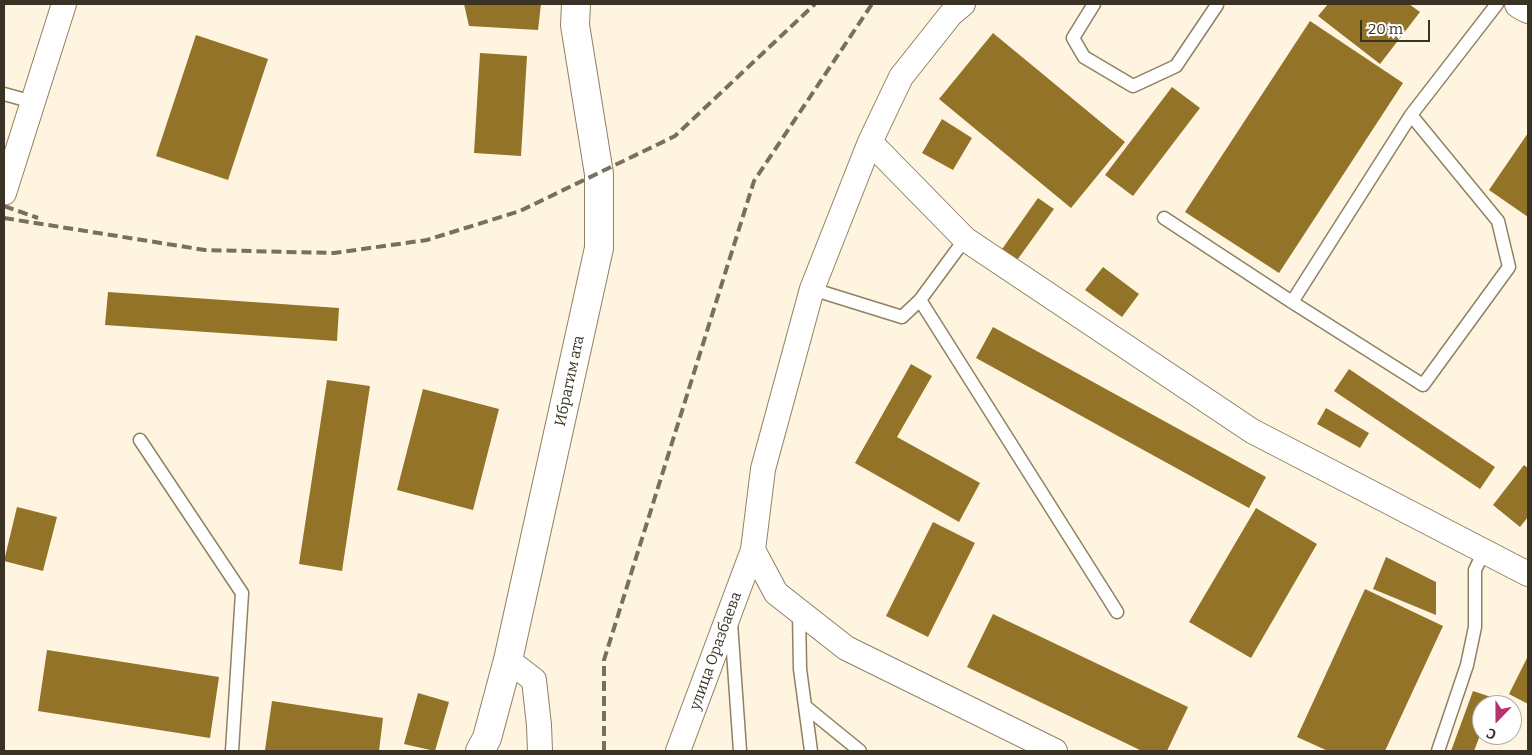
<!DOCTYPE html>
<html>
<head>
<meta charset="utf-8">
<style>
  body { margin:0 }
  #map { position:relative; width:1532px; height:755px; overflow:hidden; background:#fef4e0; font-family:Bitter,serif }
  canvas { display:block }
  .frame { position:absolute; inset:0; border:5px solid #393225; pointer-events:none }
  .north { position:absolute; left:1472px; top:695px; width:50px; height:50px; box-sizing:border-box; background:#fff; border:1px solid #b0ada8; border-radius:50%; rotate:202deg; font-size:14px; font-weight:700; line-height:20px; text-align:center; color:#393225 }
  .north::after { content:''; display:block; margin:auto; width:18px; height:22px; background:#b9306e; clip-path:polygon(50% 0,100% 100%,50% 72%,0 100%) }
  .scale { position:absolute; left:1360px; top:20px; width:70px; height:22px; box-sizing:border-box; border:2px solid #393225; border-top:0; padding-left:6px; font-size:15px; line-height:18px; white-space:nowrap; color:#393225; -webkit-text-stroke:4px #fff; paint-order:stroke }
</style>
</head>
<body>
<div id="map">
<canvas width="1532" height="755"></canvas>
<div class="frame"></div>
<div class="north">С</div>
<div class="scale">20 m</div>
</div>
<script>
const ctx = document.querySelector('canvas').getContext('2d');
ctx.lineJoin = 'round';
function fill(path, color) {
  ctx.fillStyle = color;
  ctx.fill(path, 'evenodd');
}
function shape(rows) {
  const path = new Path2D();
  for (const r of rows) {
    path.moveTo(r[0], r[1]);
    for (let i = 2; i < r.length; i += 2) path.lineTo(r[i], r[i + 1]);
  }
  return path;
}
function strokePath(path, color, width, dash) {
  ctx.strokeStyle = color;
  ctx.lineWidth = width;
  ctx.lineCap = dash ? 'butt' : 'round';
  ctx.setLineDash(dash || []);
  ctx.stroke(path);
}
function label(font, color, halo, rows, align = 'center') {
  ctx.font = font + ' Bitter,serif';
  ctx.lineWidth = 5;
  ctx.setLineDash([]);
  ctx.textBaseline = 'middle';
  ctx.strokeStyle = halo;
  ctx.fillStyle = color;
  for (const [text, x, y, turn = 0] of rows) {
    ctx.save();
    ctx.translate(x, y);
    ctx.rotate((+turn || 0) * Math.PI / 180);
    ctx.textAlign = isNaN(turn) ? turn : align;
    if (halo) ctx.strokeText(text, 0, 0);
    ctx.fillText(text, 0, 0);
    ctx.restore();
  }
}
fill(shape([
  [464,4,541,4,538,30,469,26],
  [1328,4,1409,4,1420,12,1380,64,1318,16],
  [1310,21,1403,83,1279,273,1185,212],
  [993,33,1125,142,1071,208,939,99],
  [196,35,268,59,228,180,156,156],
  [480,53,527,56,521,156,474,153],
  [1172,87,1200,108,1133,196,1105,175],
  [942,119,972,138,953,170,922,153],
  [1528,133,1528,217,1489,190],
  [1038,198,1054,209,1015,263,1000,252],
  [1103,267,1139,294,1122,317,1085,290],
  [108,292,339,308,337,341,105,325],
  [993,327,1266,477,1249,508,976,358],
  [911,364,932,376,897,437,980,483,959,522,855,463],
  [1349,369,1495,467,1480,489,1334,391],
  [327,380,370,386,342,571,299,564],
  [423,389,499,409,473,510,397,490],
  [1326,408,1369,433,1360,448,1317,424],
  [1524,465,1528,468,1528,517,1520,527,1493,505],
  [17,507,57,517,43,571,4,561],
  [1256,508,1317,544,1251,658,1189,622],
  [933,522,975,543,928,637,886,616],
  [1386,557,1436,582,1436,615,1373,589],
  [1365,589,1443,626,1385,751,1328,751,1297,737],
  [993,614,1188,707,1167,751,1142,751,967,667],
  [47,650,219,677,210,738,38,711],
  [1528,656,1528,704,1509,694],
  [1473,691,1494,698,1491,705,1482,705,1482,730,1474,751,1451,751],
  [418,693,449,702,435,751,404,744],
  [272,701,383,718,379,751,274,751,265,750]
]), '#937328');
const lane = shape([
  [1094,4,1073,38,1084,57,1133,86,1176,66,1217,5,1216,4],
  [4,94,33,102],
  [1411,115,1498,221,1509,267,1423,385,1292,302,1411,115,1497,4],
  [1164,218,1292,302],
  [812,289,902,317,920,300,965,239],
  [920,300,1117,612],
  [140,440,242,593,232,751],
  [799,611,800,669,811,751],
  [731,623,740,751],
  [806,707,860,751],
  [1438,751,1467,665,1475,627,1475,570,1484,551]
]);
const street = shape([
  [963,4,951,14,901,77,870,142,812,289,763,469,753,550,776,593,846,648,1055,751],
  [870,142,965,239,1252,431,1528,574],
  [4,193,64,4],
  [508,660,534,680,539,725,540,751],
  [678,751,753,550]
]);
const secondary = shape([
  [1519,4,1528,9],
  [480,751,487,738,508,660,599,248,599,174,575,25,576,4]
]);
strokePath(lane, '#908161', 15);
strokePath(street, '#908161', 26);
strokePath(secondary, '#908161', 30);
strokePath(lane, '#fff', 12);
strokePath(street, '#fff', 24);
strokePath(secondary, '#fff', 28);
strokePath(shape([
  [4,206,38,218],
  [4,218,205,250,334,253,427,240,520,211,675,136,815,4],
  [604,751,604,660,754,181,872,4]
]), '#776f60', 4, [10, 5]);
label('15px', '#393225', '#fff', [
  ["Ибрагим ата",570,381,-78],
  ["улица Оразбаева",716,651,-70]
]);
</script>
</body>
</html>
